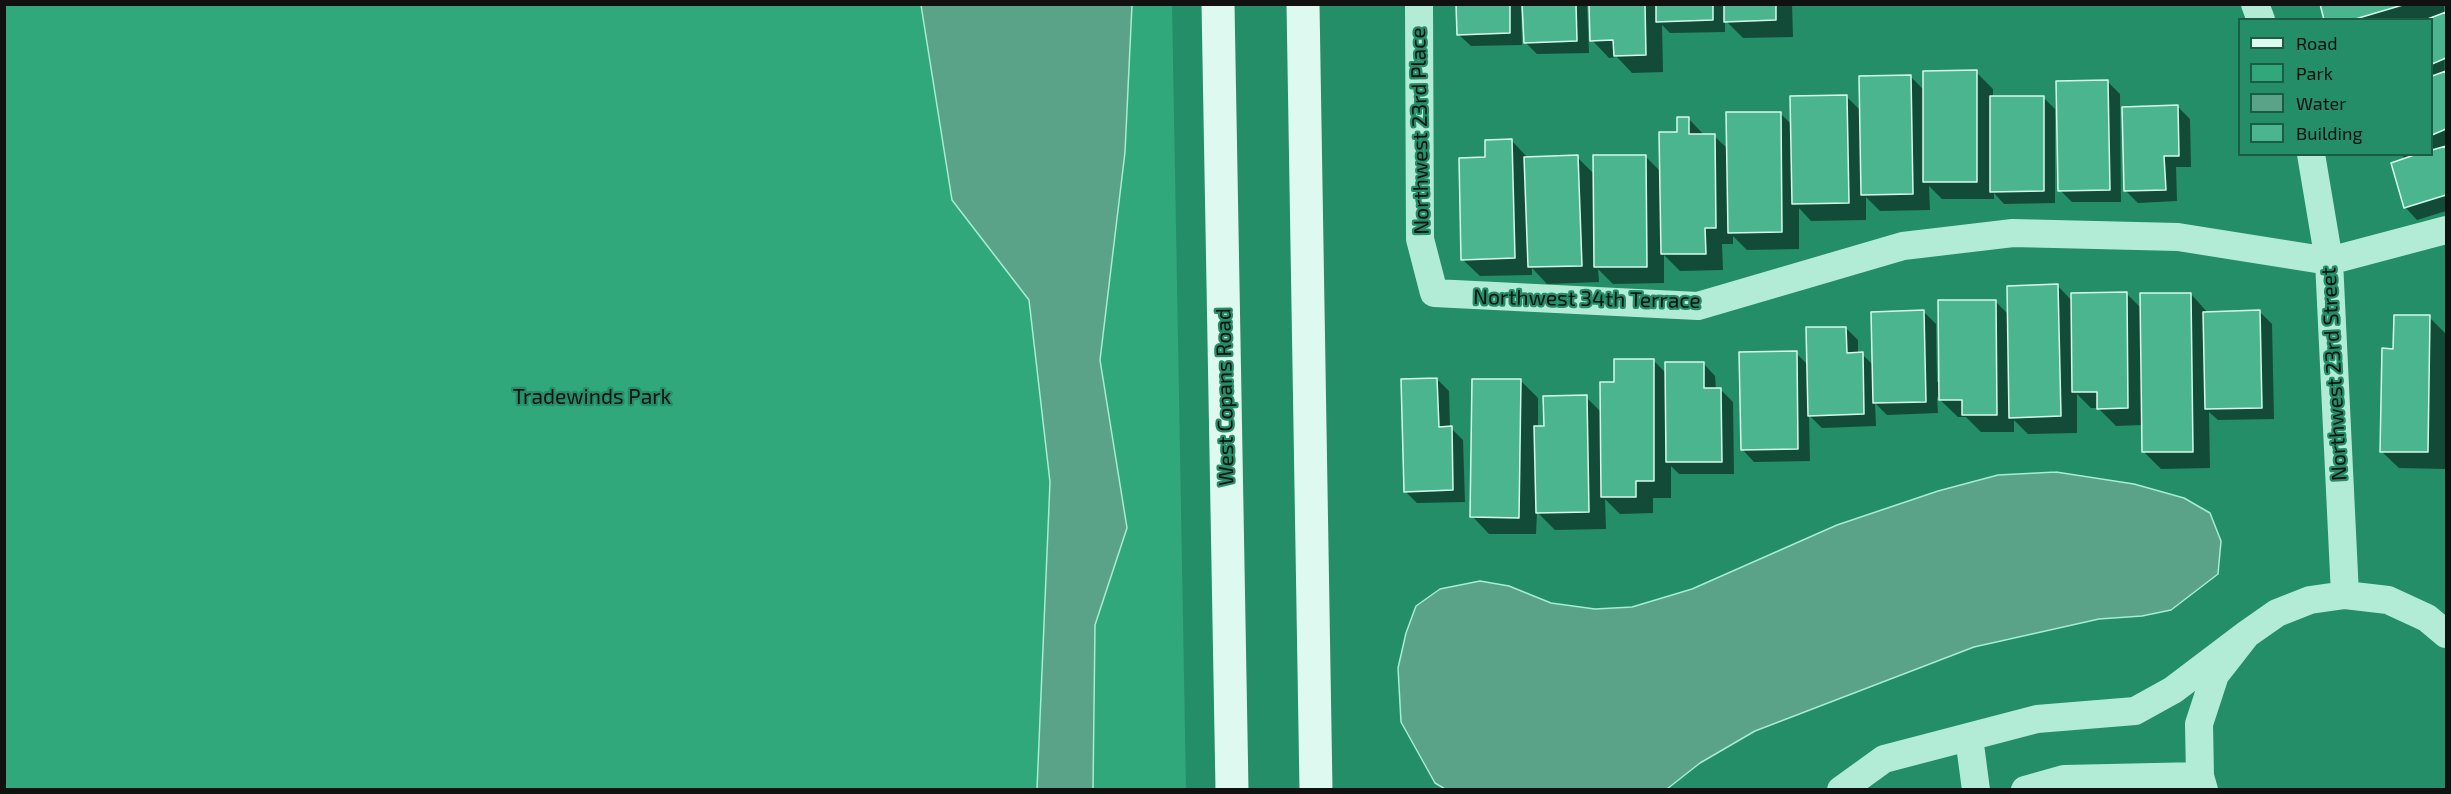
<!DOCTYPE html>
<html>
<head>
<meta charset="utf-8">
<style>
  body { margin:0 }
  #map { position:relative; width:2451px; height:794px; overflow:hidden; background:#238e68; font-family:"Exo 2",sans-serif }
  canvas { display:block }
  .frame { position:absolute; inset:0; border:6px solid #111; pointer-events:none }
  .legend { position:absolute; left:2238px; top:18px; width:195px; height:138px; box-sizing:border-box; background:#238e68; border:2px solid #1c5c45; margin:0; padding:8px 10px; list-style:none; font-size:18px; color:#111 }
  .legend li { display:flex; align-items:center; gap:12px; height:30px }
  .legend b { width:30px; border:2px solid #1c5c45 }
</style>
</head>
<body>
<div id="map">
<canvas width="2451" height="794"></canvas>
<div class="frame"></div>
<ul class="legend">
<li><b style="height:8px;background:#def9f0"></b>Road</li>
<li><b style="height:16px;background:#30a87c"></b>Park</li>
<li><b style="height:16px;background:#5aa389"></b>Water</li>
<li><b style="height:16px;background:#4bb58f"></b>Building</li>
</ul>
</div>
<script>
const ctx = document.querySelector('canvas').getContext('2d');
ctx.lineJoin = 'round';
function fill(path, color) {
  ctx.fillStyle = color;
  ctx.fill(path, 'evenodd');
}
function shape(rows) {
  const path = new Path2D();
  for (const r of rows) {
    path.moveTo(r[0], r[1]);
    for (let i = 2; i < r.length; i += 2) path.lineTo(r[i], r[i + 1]);
  }
  return path;
}
function strokePath(path, color, width, dash) {
  ctx.strokeStyle = color;
  ctx.lineWidth = width;
  ctx.lineCap = dash ? 'butt' : 'round';
  ctx.setLineDash(dash || []);
  ctx.stroke(path);
}
function label(font, color, halo, rows, align = 'center') {
  ctx.font = font + ' "Exo 2",sans-serif';
  ctx.lineWidth = 4.5;
  ctx.setLineDash([]);
  ctx.textBaseline = 'middle';
  ctx.strokeStyle = halo;
  ctx.fillStyle = color;
  for (const [text, x, y, turn = 0] of rows) {
    ctx.save();
    ctx.translate(x, y);
    ctx.rotate((+turn || 0) * Math.PI / 180);
    ctx.textAlign = isNaN(turn) ? turn : align;
    if (halo) ctx.strokeText(text, 0, 0);
    ctx.fillText(text, 0, 0);
    ctx.restore();
  }
}
fill(shape([
  [5,5,1172,5,1186,789,5,790]
]), '#30a87c');
const water = shape([
  [921,5,1132,5,1125,152,1100,360,1127,528,1095,625,1093,789,1037,789,1050,482,1029,300,952,200,921,5],
  [2056,472,2134,484,2184,498,2210,513,2221,541,2218,574,2171,610,2142,616,2099,619,1974,647,1755,731,1700,763,1667,789,1445,789,1435,783,1401,722,1398,668,1406,633,1416,606,1440,589,1480,581,1509,586,1551,603,1595,609,1632,607,1692,589,1837,525,1938,491,1998,475,2056,472]
]);
fill(water, '#5aa389');
strokePath(water, '#a6edd2', 1.5);
fill(shape([
  [1458,4,1521,4,1522,45,1471,46,1458,34],
  [1524,4,1587,4,1589,53,1537,54,1525,42],
  [1591,4,1792,4,1793,37,1743,38,1725,20,1725,32,1670,33,1662,25,1663,72,1632,73,1617,57,1609,58,1592,40],
  [2322,4,2444,4,2446,211,2417,220,2405,207,2406,160,2401,154,2432,154,2432,20,2326,20],
  [1976,72,1993,89,1993,98,2043,97,2055,109,2055,203,2004,204,1994,193,1994,199,1942,199,1929,186,1930,210,1880,211,1866,197,1866,220,1811,221,1799,208,1799,249,1747,250,1733,236,1733,244,1722,244,1723,270,1680,271,1664,255,1664,283,1613,284,1598,269,1599,282,1547,284,1532,268,1532,275,1480,276,1462,259,1487,159,1512,141,1529,159,1577,157,1594,174,1645,156,1661,172,1688,118,1705,136,1714,136,1728,149,1780,113,1792,125,1846,96,1861,111,1910,76,1924,90],
  [2107,81,2120,94,2121,202,2072,202,2060,190],
  [2178,107,2190,119,2191,167,2176,167,2177,201,2138,203,2126,191],
  [2058,286,2072,301,2127,294,2142,309,2191,294,2208,313,2260,312,2272,324,2274,419,2218,420,2209,412,2210,468,2161,469,2144,452,2143,425,2116,426,2098,408,2091,408,2077,394,2077,433,2028,434,2014,420,2014,432,1981,432,1966,417,1958,417,1937,397,1938,413,1887,415,1875,403,1876,426,1822,428,1809,415,1810,461,1754,462,1742,449,1796,353,1808,365,1846,328,1858,340,1858,354,1862,354,1874,366,1924,312,1936,324,1937,382,1940,382,1995,301,2009,315],
  [2429,317,2446,334,2445,469,2399,468,2381,451,2394,350],
  [1653,360,1666,373,1703,363,1715,376,1716,389,1720,389,1733,402,1734,474,1679,474,1671,466,1671,498,1653,498,1653,513,1620,514,1605,499,1606,529,1555,530,1537,512,1536,534,1489,534,1472,516,1521,381,1538,398,1538,428,1546,428,1586,397,1602,413,1616,384],
  [1437,379,1449,391,1450,427,1463,440,1465,502,1417,503,1405,491]
]), '#0007');
const building = shape([
  [1456,4,1510,4,1510,33,1457,35,1456,4],
  [1522,4,1576,4,1577,41,1524,43,1522,4],
  [1589,4,1645,4,1646,55,1614,56,1613,40,1590,41,1589,4],
  [1656,4,1713,4,1713,20,1656,22,1656,4],
  [1724,4,1776,4,1776,20,1724,22,1724,4],
  [2320,4,2406,4,2352,20,2324,20,2320,4],
  [2446,12,2446,58,2432,64,2432,20,2425,20,2446,12],
  [1977,70,1977,182,1923,182,1923,71,1977,70],
  [2446,71,2446,129,2432,135,2432,76,2446,71],
  [1911,75,1913,194,1861,195,1859,76,1911,75],
  [2108,80,2110,190,2058,191,2056,81,2108,80],
  [1847,95,1849,203,1792,204,1790,96,1847,95],
  [1990,96,2044,96,2044,191,1990,192,1990,96],
  [2178,105,2179,156,2164,156,2166,190,2124,191,2122,107,2178,105],
  [1726,112,1781,112,1782,232,1728,233,1726,112],
  [1677,117,1689,117,1689,134,1715,134,1716,228,1705,228,1706,254,1661,254,1659,132,1677,132,1677,117],
  [1512,139,1515,258,1461,260,1459,158,1485,157,1485,140,1512,139],
  [2446,146,2446,195,2404,208,2391,163,2417,154,2432,154,2432,150,2446,146],
  [1578,155,1582,266,1528,267,1524,157,1578,155],
  [1593,155,1646,155,1647,267,1594,267,1593,155],
  [2058,284,2061,416,2009,418,2007,286,2058,284],
  [2127,292,2128,408,2097,409,2097,392,2072,392,2071,293,2127,292],
  [2140,293,2191,293,2193,452,2142,452,2140,293],
  [1938,300,1996,300,1997,415,1962,415,1962,400,1939,400,1938,300],
  [1924,310,1926,402,1873,403,1871,312,1924,310],
  [2260,310,2262,408,2205,409,2203,312,2260,310],
  [2394,315,2430,315,2428,452,2380,452,2382,348,2393,349,2394,315],
  [1806,327,1846,327,1847,353,1863,352,1864,414,1808,416,1806,327],
  [1797,351,1798,449,1741,450,1739,352,1797,351],
  [1614,359,1654,359,1654,481,1636,481,1636,497,1601,497,1600,382,1614,382,1614,359],
  [1665,362,1704,362,1704,388,1721,388,1722,462,1666,462,1665,362],
  [1437,378,1439,427,1452,426,1453,490,1404,492,1401,379,1437,378],
  [1472,379,1521,379,1519,518,1470,517,1472,379],
  [1587,395,1589,512,1536,513,1534,426,1544,426,1543,396,1587,395]
]);
fill(building, '#4bb58f');
strokePath(building, '#d7f9ec', 1.5);
strokePath(shape([
  [1419,4,1420,239,1434,293,1698,306,1903,246,2013,233,2178,237,2329,261,2446,230],
  [2255,4,2261,20],
  [2311,154,2329,261,2345,595],
  [1969,737,1976,790],
  [1841,790,1884,759,2037,719,2135,711,2173,690,2247,634],
  [2025,790,2064,779,2200,776],
  [2204,790,2200,776,2199,724,2215,675,2247,634,2277,613,2310,600,2345,595,2388,600,2427,618,2446,634]
]), '#b2ecd7', 28);
strokePath(shape([
  [1218,4,1232,790],
  [1303,4,1316,790]
]), '#def9f0', 33);
label('21px', '#111', '#238e68', [
  ["Northwest 23rd Place",1420,131,-91],
  ["Northwest 34th Terrace",1587,299,1],
  ["Northwest 23rd Street",2334,374,-93],
  ["West Copans Road",1225,397,-91]
]);
label('21px', '#111', '#238e68', [
  ["Tradewinds Park",592,397]
]);
</script>
</body>
</html>
